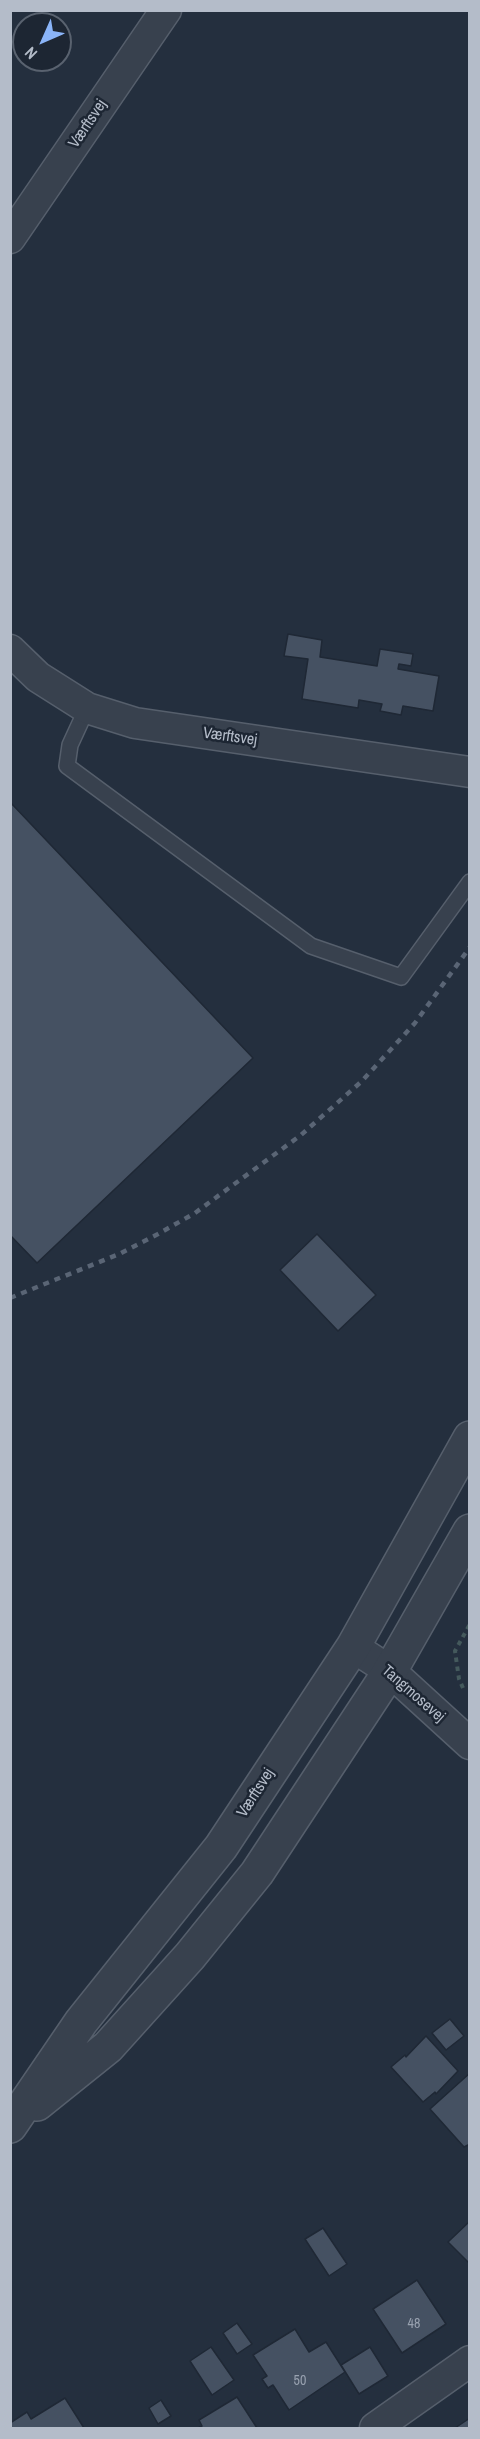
<!DOCTYPE html>
<html>
<head>
<meta charset="utf-8">
<style>
  body { margin:0 }
  #map { position:relative; width:480px; height:2439px; overflow:hidden; background:#242f3e; font-family:"Archivo Narrow",sans-serif }
  canvas { display:block }
  .frame { position:absolute; inset:0; border:12px solid #b4bcc9; pointer-events:none }
  .north { position:absolute; left:12px; top:12px; width:60px; height:60px; box-sizing:border-box; background:#1d2633; border:2px solid #59626f; border-radius:50%; rotate:225deg; font-size:16px; font-weight:700; line-height:24px; text-align:center; color:#b4bcc9 }
  .north::after { content:''; display:block; margin:auto; width:21px; height:27px; background:#8ab4f8; clip-path:polygon(50% 0,100% 100%,50% 72%,0 100%) }
</style>
</head>
<body>
<div id="map">
<canvas width="480" height="2439"></canvas>
<div class="frame"></div>
<div class="north">N</div>
</div>
<script>
const ctx = document.querySelector('canvas').getContext('2d');
ctx.lineJoin = 'round';
function fill(path, color) {
  ctx.fillStyle = color;
  ctx.fill(path, 'evenodd');
}
function shape(rows) {
  const path = new Path2D();
  for (const r of rows) {
    path.moveTo(r[0], r[1]);
    for (let i = 2; i < r.length; i += 2) path.lineTo(r[i], r[i + 1]);
  }
  return path;
}
function strokePath(path, color, width, dash) {
  ctx.strokeStyle = color;
  ctx.lineWidth = width;
  ctx.lineCap = dash ? 'butt' : 'round';
  ctx.setLineDash(dash || []);
  ctx.stroke(path);
}
function label(font, color, halo, rows, align = 'center') {
  ctx.font = font + ' "Archivo Narrow",sans-serif';
  ctx.lineWidth = 5;
  ctx.setLineDash([]);
  ctx.textBaseline = 'middle';
  ctx.strokeStyle = halo;
  ctx.fillStyle = color;
  for (const [text, x, y, turn = 0] of rows) {
    ctx.save();
    ctx.translate(x, y);
    ctx.rotate((+turn || 0) * Math.PI / 180);
    ctx.textAlign = isNaN(turn) ? turn : align;
    if (halo) ctx.strokeText(text, 0, 0);
    ctx.fillText(text, 0, 0);
    ctx.restore();
  }
}
const building = shape([
  [288,634,322,640,320,657,377,666,380,649,413,654,411,666,399,664,398,669,439,676,433,711,403,706,401,715,380,711,382,704,359,700,358,708,302,699,308,659,284,656,288,634],
  [10,802,253,1058,37,1263,10,1235,10,802],
  [317,1234,376,1295,338,1331,280,1270,317,1234],
  [450,2019,464,2036,446,2050,432,2033,450,2019],
  [426,2036,458,2071,436,2094,435,2092,423,2102,391,2067,405,2055,406,2057,426,2036],
  [470,2073,470,2144,464,2147,430,2109,470,2073],
  [470,2221,470,2264,448,2242,470,2221],
  [323,2228,347,2264,329,2276,305,2239,323,2228],
  [417,2280,446,2324,402,2353,373,2309,417,2280],
  [237,2323,252,2344,237,2354,223,2333,237,2323],
  [295,2329,309,2352,326,2342,345,2372,289,2410,273,2385,268,2388,262,2379,267,2376,253,2355,295,2329],
  [211,2347,234,2380,212,2395,190,2361,211,2347],
  [370,2347,388,2376,359,2394,341,2365,370,2347],
  [237,2397,257,2428,198,2428,202,2426,199,2420,237,2397],
  [65,2398,84,2428,10,2428,10,2423,27,2412,31,2419,65,2398],
  [161,2400,171,2416,158,2424,149,2408,161,2400],
  [470,2418,470,2428,455,2428,470,2418]
]);
fill(building, '#455162');
strokePath(building, '#1f2835', 1.5);
const service = shape([
  [87,708,70,745,67,766,311,946,401,977,470,882]
]);
const minor = shape([
  [10,238,166,10],
  [10,650,38,677,87,708,135,723,470,772],
  [353,1647,390,1671,470,1744],
  [375,2428,470,2361]
]);
const tertiary = shape([
  [37,2104,108,2047,190,1956,257,1873,390,1671,470,1531],
  [10,2126,81,2022,221,1847,353,1647,470,1438]
]);
strokePath(service, '#565f6c', 18);
strokePath(minor, '#565f6c', 33);
strokePath(tertiary, '#565f6c', 36);
strokePath(shape([
  [463,1688,459,1679,455,1651,470,1624]
]), '#44595c', 4, [4.5, 4.5]);
strokePath(service, '#38414e', 15);
strokePath(minor, '#38414e', 30);
strokePath(tertiary, '#38414e', 33);
strokePath(shape([
  [10,1298,119,1254,158,1234,195,1213,301,1135,362,1081,415,1023,470,947]
]), '#5a6575', 4.5, [6, 6]);
label('14px', '#98a1af', null, [
  ["48",414,2324],
  ["50",300,2381]
]);
label('16px', '#b4bcc9', '#1d2633', [
  ["Værftsvej",88,124,-56],
  ["Værftsvej",230,737,8],
  ["Tangmosevej",413,1694,41],
  ["Værftsvej",256,1793,-57]
]);
</script>
</body>
</html>
